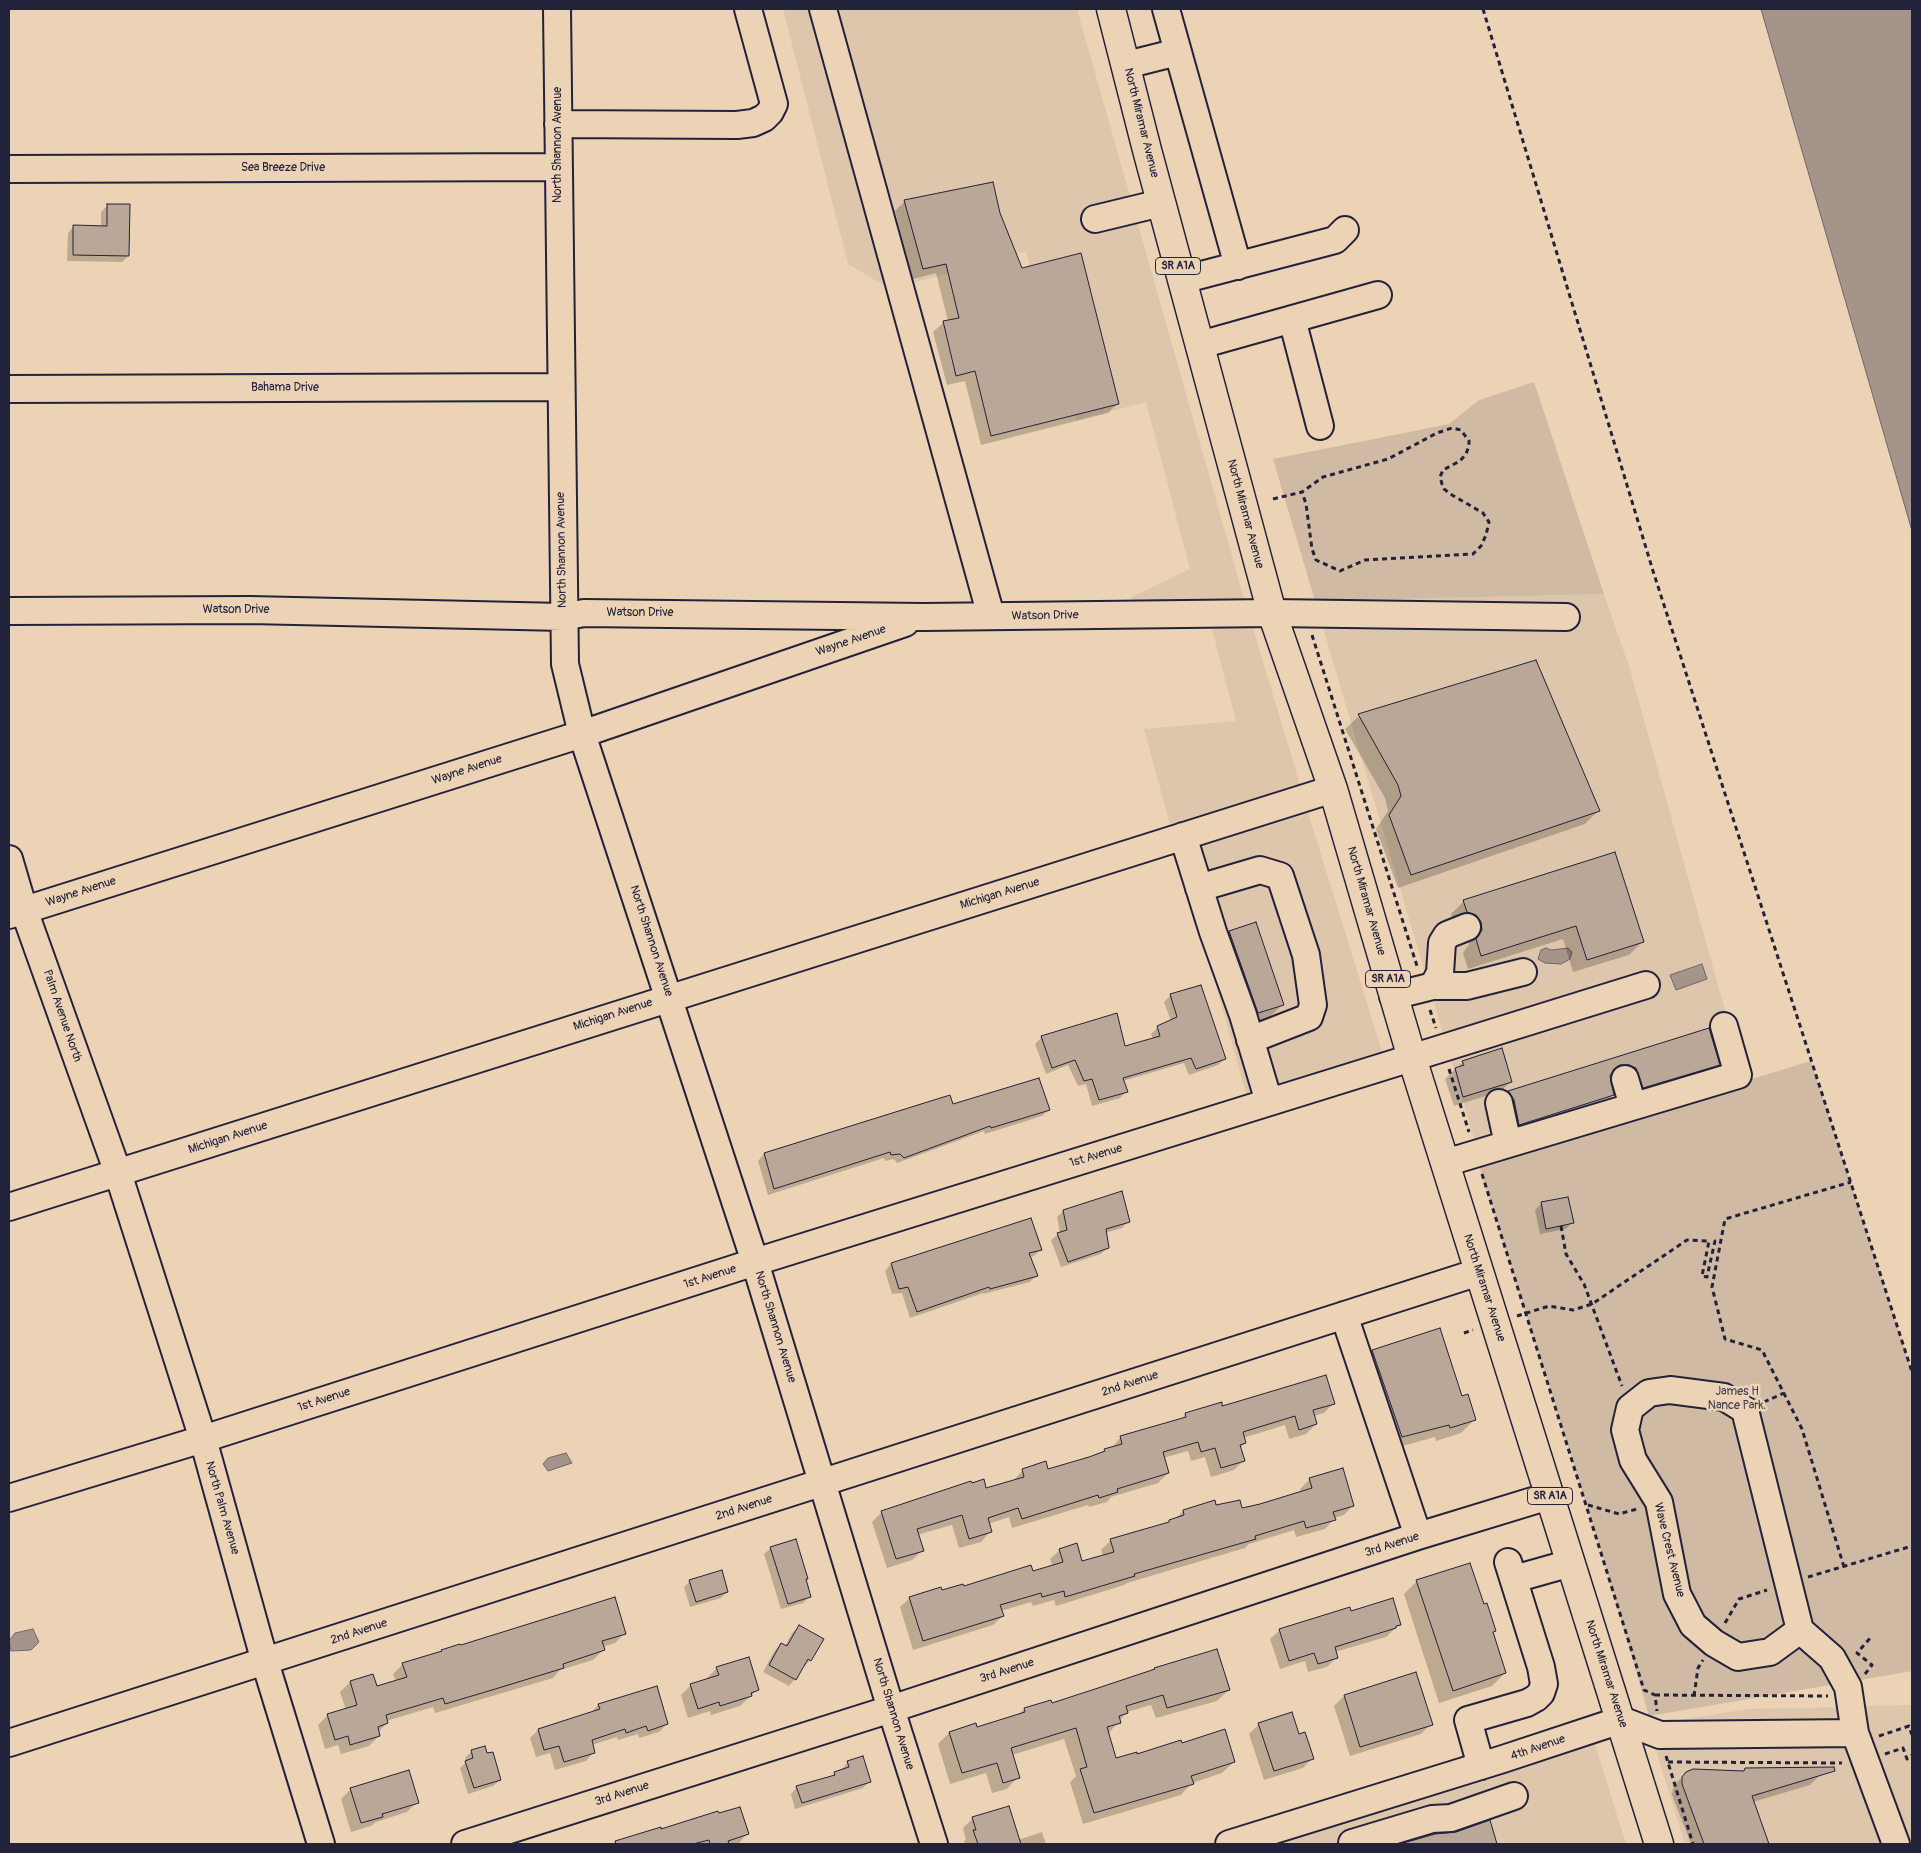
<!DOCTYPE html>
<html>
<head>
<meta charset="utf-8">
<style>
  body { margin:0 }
  #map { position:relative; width:1921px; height:1853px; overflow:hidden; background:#edd3b5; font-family:Pangolin,sans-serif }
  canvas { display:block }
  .frame { position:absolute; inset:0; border:10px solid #22223b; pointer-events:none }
</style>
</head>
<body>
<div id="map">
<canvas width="1921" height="1853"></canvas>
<div class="frame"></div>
</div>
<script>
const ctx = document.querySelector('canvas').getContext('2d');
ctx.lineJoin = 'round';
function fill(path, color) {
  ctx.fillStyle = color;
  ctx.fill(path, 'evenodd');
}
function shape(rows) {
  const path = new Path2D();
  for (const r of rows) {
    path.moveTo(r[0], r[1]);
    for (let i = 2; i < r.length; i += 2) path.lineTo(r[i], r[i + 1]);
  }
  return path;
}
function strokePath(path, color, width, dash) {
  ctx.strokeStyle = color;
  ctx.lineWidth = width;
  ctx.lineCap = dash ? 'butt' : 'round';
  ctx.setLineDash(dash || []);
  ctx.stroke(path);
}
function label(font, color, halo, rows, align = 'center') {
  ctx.font = font + ' Pangolin,sans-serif';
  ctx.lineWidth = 5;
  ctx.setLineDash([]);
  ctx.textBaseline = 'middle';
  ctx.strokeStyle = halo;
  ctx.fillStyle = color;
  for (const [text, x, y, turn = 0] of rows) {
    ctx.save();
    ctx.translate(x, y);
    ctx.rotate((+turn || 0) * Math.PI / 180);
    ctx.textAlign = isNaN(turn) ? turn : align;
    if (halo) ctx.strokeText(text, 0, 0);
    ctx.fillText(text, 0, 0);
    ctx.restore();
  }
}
fill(shape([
  [783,9,1077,9,1245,602,1128,604,1132,597,1190,569,1146,402,1076,420,1026,252,890,289,848,264],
  [1604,594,1629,666,1742,1071,1478,1152,1315,601],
  [1211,625,1252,625,1301,788,1171,828,1144,729,1236,721],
  [1307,809,1383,1055,1247,1097,1178,850],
  [1912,1705,1912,1844,1907,1844,1865,1730,1861,1706],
  [1841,1707,1885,1844,1685,1844,1648,1725,1748,1709],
  [1594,1741,1626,1844,1267,1844]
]), '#dec6ac');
fill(shape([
  [1534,382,1604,594,1315,601,1273,459,1449,424,1479,400],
  [1811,1061,1912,1372,1912,1671,1649,1716,1601,1551,1478,1162]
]), '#d0baa4');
const water = shape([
  [1761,9,1912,9,1912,531,1761,9],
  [1546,948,1551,950,1568,948,1572,952,1570,959,1561,964,1545,963,1538,959,1541,950,1546,948],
  [1702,964,1707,979,1676,990,1670,975,1702,964],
  [566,1453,572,1463,548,1471,543,1464,548,1458,566,1453],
  [33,1629,39,1642,31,1650,11,1651,9,1641,15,1633,33,1629]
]);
fill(water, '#a59489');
strokePath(water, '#71666a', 1);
fill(shape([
  [905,201,999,214,1021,270,1118,403,1108,413,981,445,965,381,947,385,933,332,943,323,948,321,936,273,913,279,895,211],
  [108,205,128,256,122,262,67,261,68,233,74,226,101,227,101,212],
  [1535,662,1599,810,1585,824,1398,888,1376,829,1388,811,1385,798,1345,729,1359,716],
  [1615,854,1643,941,1629,955,1573,972,1563,939,1468,969,1463,953,1469,944,1468,936,1454,925,1451,914,1464,901],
  [1255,924,1283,1004,1269,1018,1245,1026,1216,946,1229,933],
  [1171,995,1225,1059,1218,1065,1189,1075,1184,1063,1123,1081,1126,1092,1120,1098,1092,1106,1086,1084,1078,1086,1068,1065,1046,1074,1035,1044,1042,1037,1124,1048,1153,1039,1151,1034,1158,1027,1171,1021,1164,1002],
  [1708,1029,1718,1065,1708,1074,1633,1097,1619,1074,1610,1074,1613,1095,1603,1105,1509,1134,1498,1102,1508,1092],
  [1463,1062,1511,1081,1501,1091,1454,1106,1445,1079],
  [1049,1110,1042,1116,985,1134,984,1131,897,1163,894,1159,885,1161,884,1158,768,1195,758,1161,764,1154],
  [1542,1203,1572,1222,1566,1229,1540,1234,1535,1210],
  [1063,1211,1129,1221,1122,1228,1105,1233,1108,1247,1101,1254,1061,1267,1051,1240,1060,1233,1057,1217],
  [1030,1219,1041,1249,1034,1256,1029,1257,1036,1276,1030,1282,983,1294,983,1293,910,1318,902,1293,892,1294,885,1271,891,1264],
  [1439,1329,1461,1398,1474,1420,1461,1433,1436,1441,1435,1437,1388,1450,1359,1365,1372,1352],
  [1334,1403,1324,1413,1314,1416,1316,1424,1306,1434,1289,1439,1285,1425,1243,1438,1245,1443,1240,1448,1244,1460,1234,1470,1211,1477,1205,1457,1191,1461,1188,1451,1163,1458,1168,1473,1158,1483,1111,1497,1107,1502,1089,1507,1088,1505,1012,1528,1009,1517,988,1524,990,1532,981,1542,959,1548,952,1525,917,1535,922,1551,912,1560,887,1568,872,1522,882,1512,986,1489,1013,1481,1023,1470,1047,1471,1102,1453,1111,1449,1120,1438,1180,1420,1186,1414,1222,1407],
  [1310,1479,1353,1505,1344,1515,1334,1518,1334,1519,1325,1529,1296,1537,1294,1530,1249,1544,1245,1548,1127,1583,1124,1585,1056,1606,1054,1600,1033,1606,1031,1602,1001,1611,1003,1616,993,1625,913,1650,900,1607,910,1598,1032,1573,1053,1567,1050,1559,1060,1550,1081,1563,1103,1556,1101,1550,1111,1540,1167,1524,1175,1519,1183,1511,1216,1507,1241,1509,1301,1492,1300,1489],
  [771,1548,807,1578,805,1581,810,1596,803,1603,781,1609,764,1554],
  [690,1581,727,1592,721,1598,690,1607,684,1587],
  [1417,1581,1483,1605,1495,1631,1492,1634,1505,1673,1492,1686,1439,1703,1404,1594],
  [1350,1612,1400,1624,1386,1637,1335,1652,1337,1657,1327,1667,1308,1672,1305,1661,1280,1669,1270,1639,1280,1630],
  [799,1627,810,1660,804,1667,803,1666,795,1679,789,1686,763,1672,775,1650,781,1644,785,1646,792,1633],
  [625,1633,615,1643,602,1647,603,1650,593,1660,560,1670,553,1678,435,1713,433,1707,386,1721,387,1723,378,1732,379,1736,369,1746,341,1754,338,1745,325,1749,318,1725,328,1715,346,1710,340,1692,350,1682,376,1688,396,1682,393,1674,403,1664,459,1645],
  [717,1668,757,1690,740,1706,711,1715,710,1711,688,1718,681,1695,691,1685,708,1680,707,1678],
  [1415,1674,1431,1724,1421,1734,1350,1756,1334,1706,1344,1696],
  [1229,1690,1217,1701,1156,1718,1151,1705,1127,1712,1108,1734,1115,1760,1181,1745,1234,1762,1222,1773,1192,1783,1181,1795,1083,1824,1070,1782,1076,1776,1064,1739,1012,1755,1018,1777,1007,1789,992,1793,986,1773,950,1784,938,1744,949,1733,976,1729,1017,1716,1024,1709,1050,1701,1051,1704],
  [598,1705,667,1724,659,1732,639,1738,638,1734,618,1740,617,1737,592,1745,594,1752,586,1761,555,1770,550,1753,536,1757,530,1738,538,1730,590,1714],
  [1259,1724,1298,1735,1312,1758,1303,1768,1264,1780,1249,1734],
  [484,1747,500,1780,493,1786,468,1794,460,1768,466,1762,465,1758,471,1752],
  [848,1762,870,1781,863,1788,795,1809,791,1794,797,1787,830,1777,835,1773,842,1771,842,1769],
  [1745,1769,1820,1775,1810,1785,1753,1802,1768,1844,1691,1844,1672,1795,1673,1789,1676,1783,1687,1773,1742,1772],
  [351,1789,417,1802,407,1812,376,1822,371,1826,351,1832,341,1799],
  [973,1818,1018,1840,1042,1832,1046,1844,965,1844,964,1841,966,1840,963,1828],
  [1489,1822,1496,1844,1404,1844,1435,1835,1456,1833],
  [660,1828,660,1830,747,1834,739,1843,734,1844,610,1844]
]), '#0003');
const building = shape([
  [993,182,1000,213,1022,268,1081,253,1119,404,991,436,975,371,956,376,943,321,959,318,946,264,923,269,904,200,993,182],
  [107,204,130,204,129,256,73,255,73,225,107,226,107,204],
  [1536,660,1600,811,1411,875,1389,815,1401,796,1398,785,1358,714,1536,660],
  [1615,852,1644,942,1587,960,1576,926,1481,956,1476,939,1482,930,1481,922,1476,915,1467,912,1463,900,1615,852],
  [1256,922,1284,1005,1258,1013,1229,931,1256,922],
  [1201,985,1226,1059,1196,1069,1191,1058,1123,1078,1128,1092,1099,1100,1092,1079,1084,1081,1075,1060,1052,1068,1041,1036,1117,1013,1125,1046,1160,1036,1157,1026,1177,1017,1170,994,1201,985],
  [1709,1028,1720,1065,1643,1088,1636,1068,1629,1065,1620,1065,1614,1069,1610,1076,1614,1095,1519,1125,1514,1100,1508,1091,1709,1028],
  [1502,1048,1512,1082,1463,1097,1455,1068,1464,1065,1462,1061,1502,1048],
  [1039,1078,1050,1110,991,1128,990,1126,904,1158,900,1154,891,1155,890,1152,774,1189,764,1153,950,1095,953,1104,1039,1078],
  [1122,1191,1130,1222,1106,1229,1109,1248,1068,1262,1057,1233,1067,1230,1063,1210,1122,1191],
  [1568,1197,1574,1223,1546,1229,1541,1202,1568,1197],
  [1031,1218,1042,1250,1029,1253,1038,1276,990,1289,989,1287,917,1312,908,1287,899,1289,891,1263,1031,1218],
  [1440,1328,1462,1396,1468,1394,1476,1420,1450,1428,1449,1425,1402,1437,1372,1350,1440,1328],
  [1326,1375,1335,1404,1313,1410,1317,1424,1299,1430,1295,1416,1243,1432,1246,1443,1240,1445,1245,1461,1221,1468,1215,1448,1201,1452,1198,1442,1163,1452,1169,1473,1117,1489,1118,1492,1099,1498,1098,1495,1022,1519,1018,1508,988,1518,992,1532,969,1539,962,1515,917,1529,924,1551,896,1559,881,1511,971,1481,972,1483,984,1479,986,1488,1024,1477,1022,1469,1046,1461,1048,1469,1089,1457,1105,1451,1104,1449,1122,1444,1120,1436,1186,1417,1185,1413,1222,1402,1222,1406,1236,1402,1326,1375],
  [1343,1468,1354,1506,1333,1512,1336,1520,1306,1528,1304,1521,1255,1536,1256,1539,1134,1574,1135,1576,1065,1597,1064,1591,1042,1597,1041,1593,1000,1605,1004,1616,923,1641,909,1597,941,1587,942,1590,963,1584,964,1586,1031,1565,1033,1571,1063,1562,1059,1549,1077,1543,1082,1561,1114,1552,1110,1539,1169,1522,1169,1520,1184,1515,1183,1510,1215,1500,1216,1505,1240,1500,1242,1508,1260,1504,1312,1488,1309,1478,1343,1468],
  [796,1539,808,1579,806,1579,811,1597,788,1604,770,1547,796,1539],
  [1470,1563,1484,1604,1487,1603,1496,1631,1493,1632,1506,1673,1453,1691,1416,1580,1470,1563],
  [722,1570,728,1592,696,1602,689,1580,722,1570],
  [615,1597,626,1634,602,1641,605,1650,563,1664,564,1668,492,1690,445,1704,443,1698,386,1715,388,1723,378,1727,380,1736,350,1745,348,1736,335,1740,327,1714,357,1705,350,1681,373,1674,377,1686,407,1677,402,1663,442,1651,441,1650,460,1644,461,1645,615,1597],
  [1393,1598,1401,1625,1396,1626,1396,1628,1335,1647,1338,1658,1318,1664,1314,1653,1289,1661,1279,1629,1350,1607,1351,1611,1393,1598],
  [799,1625,824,1639,811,1661,808,1659,796,1680,769,1665,781,1643,787,1646,799,1625],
  [1217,1649,1230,1690,1167,1708,1163,1695,1126,1706,1128,1713,1119,1716,1121,1723,1107,1727,1116,1758,1137,1752,1137,1754,1181,1740,1182,1743,1225,1729,1235,1762,1191,1776,1194,1784,1094,1813,1080,1769,1087,1767,1076,1728,1011,1748,1020,1778,1003,1783,997,1763,962,1773,949,1732,976,1723,977,1727,1025,1712,1024,1708,1051,1700,1052,1703,1095,1689,1155,1669,1154,1668,1217,1649],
  [749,1657,759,1690,751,1693,752,1696,720,1706,719,1702,698,1709,690,1684,719,1675,716,1667,749,1657],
  [1416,1672,1433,1725,1360,1747,1344,1695,1416,1672],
  [657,1686,668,1724,648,1731,646,1726,626,1733,625,1729,592,1740,595,1753,564,1762,559,1746,544,1750,538,1729,600,1709,598,1704,657,1686],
  [1292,1712,1299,1734,1305,1732,1314,1759,1274,1771,1258,1723,1292,1712],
  [485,1746,487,1753,493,1752,501,1780,474,1788,465,1761,473,1758,471,1750,485,1746],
  [863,1756,871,1782,802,1803,796,1786,835,1775,834,1772,849,1767,847,1761,863,1756],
  [1834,1767,1835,1771,1752,1796,1769,1844,1704,1844,1682,1784,1682,1777,1686,1772,1693,1769,1744,1771,1745,1768,1834,1767],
  [409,1770,419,1803,382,1814,383,1817,361,1823,350,1788,409,1770],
  [1009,1806,1021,1844,978,1844,973,1830,976,1830,972,1817,1009,1806],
  [740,1807,749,1834,728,1841,729,1844,710,1844,709,1840,693,1844,616,1844,615,1841,661,1827,661,1829,718,1811,719,1813,740,1807],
  [1490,1820,1497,1844,1400,1844,1435,1834,1456,1832,1490,1820]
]);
fill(building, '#baa797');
strokePath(building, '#22223b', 1);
const minor = shape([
  [557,9,565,664,582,734,755,1262,891,1709,934,1844],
  [823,9,991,616],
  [1166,9,1178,52],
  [1126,65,1178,52,1238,266],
  [558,124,737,125,753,123,764,118,770,112,774,104,748,9],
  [9,169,558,167],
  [1095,219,1161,203],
  [1182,280,1335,240,1345,230],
  [1292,319,1320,426],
  [1200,345,1378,295],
  [9,389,560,387],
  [9,611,250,610,563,617,584,613,923,617,1272,613,1566,617],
  [1183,836,1213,932,1243,1015,1269,1102],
  [9,859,24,910,118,1173,203,1439,265,1662,321,1844],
  [1199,888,1260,870,1280,876,1306,955,1313,1005,1309,1017,1250,1040],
  [9,915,582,734,905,623],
  [1433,986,1440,973,1442,943,1447,935,1467,927],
  [1393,996,1433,986,1467,986,1523,972],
  [1625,1079,1633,1106],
  [1499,1103,1508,1144],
  [1445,1163,1738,1075,1724,1026],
  [9,1207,1333,789],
  [1344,1315,1418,1536],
  [9,1498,203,1439,755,1262,1646,985],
  [1514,1579,1571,1563],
  [1800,1630,1770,1652,1738,1657,1714,1643,1693,1625,1677,1594,1659,1502,1633,1460,1625,1430,1630,1408,1649,1393,1670,1390,1724,1397,1745,1410,1800,1630,1832,1658,1848,1687,1855,1733,1896,1844],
  [9,1743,1479,1272],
  [1481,1766,1468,1720,1527,1703,1536,1698,1541,1693,1544,1684,1541,1667,1508,1562],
  [1352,1843,1432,1819,1451,1818,1514,1796],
  [465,1844,891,1709,1418,1536,1549,1496],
  [1229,1844,1503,1759,1621,1720,1660,1735,1855,1733]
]);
const major = shape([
  [1111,9,1147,150,1272,613,1333,789,1412,1058,1659,1844]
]);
strokePath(minor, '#22223b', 30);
strokePath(major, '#22223b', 31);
strokePath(shape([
  [1483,9,1653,571,1912,1372],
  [1273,499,1302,492,1323,477,1388,459,1437,433,1452,428,1461,430,1469,441,1469,446,1466,454,1460,461,1443,470,1440,477,1442,484,1444,489,1452,495,1483,513,1489,522,1486,535,1481,546,1473,554,1365,560,1340,571,1316,560,1312,549,1306,504,1302,492],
  [1312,635,1417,966],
  [1430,1010,1436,1028],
  [1449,1069,1469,1132],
  [1482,1174,1644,1690,1655,1695,1657,1711],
  [1561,1226,1566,1254,1584,1284,1622,1386],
  [1517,1316,1549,1306,1573,1310,1592,1304,1687,1240,1709,1241,1702,1276,1707,1277,1715,1241,1721,1242],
  [1464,1333,1473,1330],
  [1764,1402,1784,1393],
  [1588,1505,1619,1514,1637,1509],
  [1844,1567,1802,1429,1762,1350,1725,1339,1712,1287,1725,1219,1851,1182],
  [1808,1577,1912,1546],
  [1725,1623,1739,1599,1767,1590],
  [1865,1674,1872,1665,1857,1653,1871,1637],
  [1655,1695,1828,1696],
  [1694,1696,1698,1668,1703,1660],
  [1879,1736,1909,1726,1912,1735],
  [1885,1754,1903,1748,1907,1759,1912,1755],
  [1666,1756,1693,1844],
  [1668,1762,1842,1763]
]), '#22223b', 3, [5, 4]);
strokePath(minor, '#edd3b5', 26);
strokePath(major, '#edd3b5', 28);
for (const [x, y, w] of [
  [1178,266,45],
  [1388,979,45],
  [1550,1496,45]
]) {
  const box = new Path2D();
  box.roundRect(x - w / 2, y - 8.5, w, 17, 4);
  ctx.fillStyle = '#edd3b5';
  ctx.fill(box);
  strokePath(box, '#22223b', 1);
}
label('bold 11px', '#22223b', null, [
  ["SR A1A",1178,266],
  ["SR A1A",1388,979],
  ["SR A1A",1550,1496]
]);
label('12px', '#22223b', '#edd3b5', [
  ["North Miramar Avenue",1141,123,76],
  ["North Shannon Avenue",558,145,-90],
  ["Sea Breeze Drive",283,168],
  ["Bahama Drive",285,388],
  ["North Miramar Avenue",1245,514,75],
  ["North Shannon Avenue",562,550,-91],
  ["Watson Drive",236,610],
  ["Watson Drive",640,613],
  ["Watson Drive",1045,616,-1],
  ["Wayne Avenue",851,641,-19],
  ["Wayne Avenue",467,770,-18],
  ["Wayne Avenue",81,892,-18],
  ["Michigan Avenue",1000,894,-17],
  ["North Miramar Avenue",1366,901,74],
  ["North Shannon Avenue",651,941,72],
  ["Michigan Avenue",613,1015,-18],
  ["Palm Avenue North",62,1016,71],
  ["Michigan Avenue",228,1138,-18],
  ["1st Avenue",1096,1156,-17],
  ["1st Avenue",710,1277,-18],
  ["North Miramar Avenue",1484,1288,72],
  ["North Shannon Avenue",775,1327,73],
  ["2nd Avenue",1130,1384,-18],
  ["1st Avenue",324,1400,-18],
  ["North Palm Avenue",222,1508,74],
  ["2nd Avenue",744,1508,-18],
  ["3rd Avenue",1392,1545,-18],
  ["Wave Crest Avenue",1669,1550,76],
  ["2nd Avenue",359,1632,-18],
  ["3rd Avenue",1007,1671,-18],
  ["North Miramar Avenue",1606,1674,72],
  ["North Shannon Avenue",893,1714,73],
  ["4th Avenue",1538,1748,-19],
  ["3rd Avenue",622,1794,-18]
]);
label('12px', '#454050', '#edd3b5', [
  ["James H",1737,1392],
  ["Nance Park.",1737,1406]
]);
</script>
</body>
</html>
